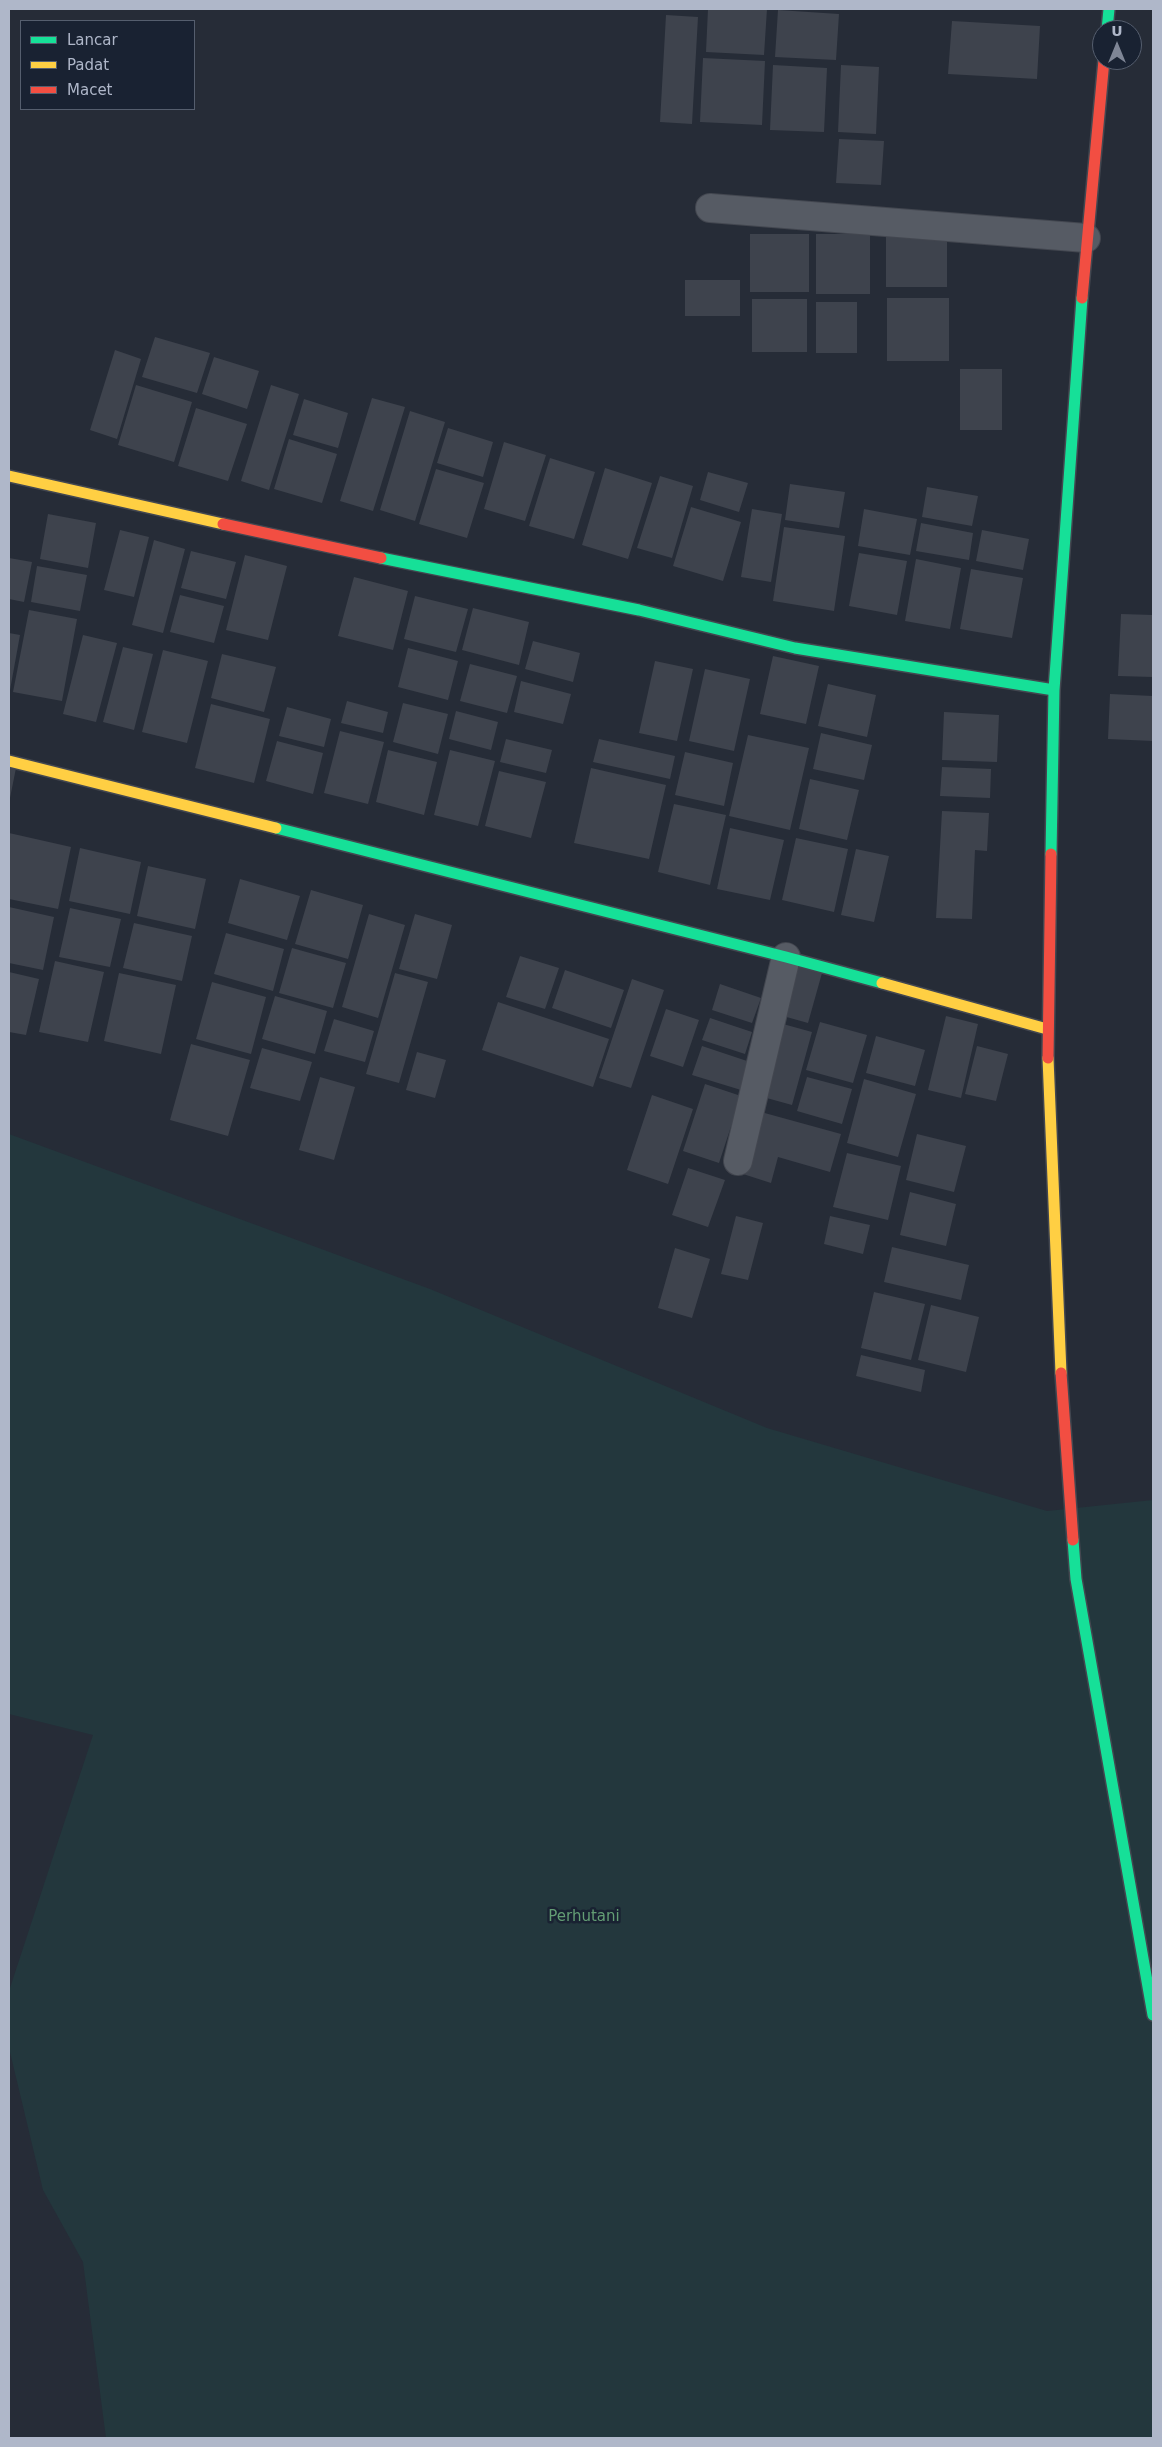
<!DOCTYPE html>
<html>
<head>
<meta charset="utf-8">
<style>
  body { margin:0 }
  #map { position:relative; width:1162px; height:2447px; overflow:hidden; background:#262c37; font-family:"DejaVu Sans",sans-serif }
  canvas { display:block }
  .frame { position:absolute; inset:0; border:10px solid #afb7c9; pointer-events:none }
  .legend { position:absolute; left:20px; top:20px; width:175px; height:90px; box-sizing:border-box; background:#192232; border:1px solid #555e6e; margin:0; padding:6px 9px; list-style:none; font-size:15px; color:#afb7c9 }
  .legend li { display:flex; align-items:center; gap:10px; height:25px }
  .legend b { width:25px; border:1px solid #555e6e }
  .north { position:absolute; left:1092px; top:20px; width:50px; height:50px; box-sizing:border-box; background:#192232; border:1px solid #555e6e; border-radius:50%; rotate:0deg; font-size:14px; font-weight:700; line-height:20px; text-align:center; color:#afb7c9 }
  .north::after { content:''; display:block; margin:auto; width:18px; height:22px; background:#7f8696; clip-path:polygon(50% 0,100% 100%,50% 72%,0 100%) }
</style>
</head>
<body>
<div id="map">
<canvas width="1162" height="2447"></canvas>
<div class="frame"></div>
<ul class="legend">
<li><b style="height:6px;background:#16e098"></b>Lancar</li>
<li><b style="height:6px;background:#ffcf43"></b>Padat</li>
<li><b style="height:6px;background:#f24e42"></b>Macet</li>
</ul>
<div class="north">U</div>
</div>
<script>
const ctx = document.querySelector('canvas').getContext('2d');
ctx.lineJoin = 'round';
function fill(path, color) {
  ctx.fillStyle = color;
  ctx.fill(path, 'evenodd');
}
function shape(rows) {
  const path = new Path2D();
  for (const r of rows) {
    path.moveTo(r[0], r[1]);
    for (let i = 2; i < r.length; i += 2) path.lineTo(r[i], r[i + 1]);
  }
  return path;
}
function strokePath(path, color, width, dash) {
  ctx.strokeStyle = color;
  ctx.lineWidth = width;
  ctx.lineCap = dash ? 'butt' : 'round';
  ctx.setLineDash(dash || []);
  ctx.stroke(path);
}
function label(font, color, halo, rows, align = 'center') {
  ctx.font = font + ' "DejaVu Sans",sans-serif';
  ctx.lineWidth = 5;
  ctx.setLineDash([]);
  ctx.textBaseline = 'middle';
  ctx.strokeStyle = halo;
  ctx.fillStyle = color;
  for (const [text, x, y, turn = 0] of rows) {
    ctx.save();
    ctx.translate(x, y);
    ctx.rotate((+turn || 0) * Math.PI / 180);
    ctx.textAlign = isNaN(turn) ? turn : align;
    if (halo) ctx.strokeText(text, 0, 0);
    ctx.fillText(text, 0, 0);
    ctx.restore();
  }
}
fill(shape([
  [9,1134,430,1289,767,1428,1047,1511,1153,1500,1153,2438,106,2438,83,2262,43,2190,9,2048,9,1991,93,1735,9,1714]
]), '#23373d');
fill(shape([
  [708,9,767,9,764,55,706,52],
  [778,10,839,14,836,60,775,57],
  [666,15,698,17,692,124,660,122],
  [952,21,1040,26,1037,79,948,74],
  [703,58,765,61,762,125,700,122],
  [773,65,827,68,824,132,770,130],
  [841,65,879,67,876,134,838,132],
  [839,139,884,141,881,185,836,183],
  [750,234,809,234,809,292,750,292],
  [816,234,870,234,870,294,816,294],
  [886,234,947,234,947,287,886,287],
  [685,280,740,280,740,316,685,316],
  [887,298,949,298,949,361,887,361],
  [752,299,807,299,807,352,752,352],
  [816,302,857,302,857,353,816,353],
  [155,337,210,353,197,393,142,377],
  [115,350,141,359,117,439,90,430],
  [214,357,259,371,247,409,202,394],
  [960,369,1002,369,1002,430,960,430],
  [136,385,192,402,174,462,118,445],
  [271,385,299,394,269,490,241,481],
  [372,398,405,407,373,511,340,501],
  [304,399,348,413,338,448,293,435],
  [196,408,247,424,228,481,178,466],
  [410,411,445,422,415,521,380,510],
  [448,428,493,442,483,477,437,463],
  [289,439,337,454,322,503,274,489],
  [504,442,546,455,525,521,484,509],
  [550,458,595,472,574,539,529,526],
  [605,468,652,483,628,559,582,545],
  [436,469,484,483,467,538,419,524],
  [708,472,748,483,739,512,700,500],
  [660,476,693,486,672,558,637,548],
  [790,484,845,492,839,528,785,520],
  [927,487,978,496,972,526,922,517],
  [691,507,741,522,723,581,673,566],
  [752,509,782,514,771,582,741,577],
  [864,509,917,519,910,555,858,546],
  [48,514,96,523,88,568,40,559],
  [921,523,973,533,969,560,916,551],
  [784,527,845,536,834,611,773,601],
  [120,530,149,537,134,597,104,590],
  [982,530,1029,539,1023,570,976,561],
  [154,540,185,549,163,633,132,625],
  [191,551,236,562,226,599,181,588],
  [859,553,907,561,897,615,849,606],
  [245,555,287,566,268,640,226,630],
  [9,558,32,562,24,602,9,599],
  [916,559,961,568,950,629,905,621],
  [37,566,87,575,80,611,31,602],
  [971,569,1023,578,1012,638,960,629],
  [354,577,408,591,393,650,338,636],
  [180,595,224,606,214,643,170,632],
  [415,596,468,609,456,652,404,639],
  [473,608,529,622,519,665,462,650],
  [29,610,77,619,62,701,13,692],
  [1121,614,1153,615,1153,677,1118,676],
  [9,633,20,635,10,690,9,690],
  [83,635,117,643,96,722,63,714],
  [533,641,580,653,573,682,525,669],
  [123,647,153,654,134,730,103,722],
  [408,648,458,661,448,700,398,687],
  [163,650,208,661,187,743,142,732],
  [222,654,276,667,264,712,211,698],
  [773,656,819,666,806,724,760,714],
  [655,661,693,669,677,741,639,733],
  [470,664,517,676,507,713,460,701],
  [705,669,750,679,734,751,689,741],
  [521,681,571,694,563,724,514,712],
  [828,684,876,695,867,737,818,726],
  [1110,694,1153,696,1153,741,1108,739],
  [347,701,388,712,383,733,341,723],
  [403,703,448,714,438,754,393,742],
  [211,704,270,719,254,783,195,768],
  [287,707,331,719,324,747,279,736],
  [456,711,498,722,491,750,449,739],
  [944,712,999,715,997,762,942,760],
  [340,731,384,742,368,804,324,793],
  [821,733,872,745,864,780,813,769],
  [748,735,809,748,790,830,729,816],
  [506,739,552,750,546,773,500,762],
  [599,739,675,756,670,779,593,762],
  [277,741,323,753,313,794,266,781],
  [388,750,437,762,424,815,376,802],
  [450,750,495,761,478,826,434,815],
  [685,752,733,763,724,806,675,795],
  [9,766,16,768,10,798,9,798],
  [942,767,991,769,990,798,940,796],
  [591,768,666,785,649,859,574,843],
  [499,771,546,782,531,838,485,826],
  [810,779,859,790,847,840,799,829],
  [674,804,726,815,710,885,658,872],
  [942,811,989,813,987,851,975,850,972,919,936,918],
  [730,828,784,840,770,900,717,889],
  [9,833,71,847,58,909,9,899],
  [796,838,848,849,834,912,782,900],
  [80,848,141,862,130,914,69,901],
  [856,849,889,856,874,922,841,915],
  [148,866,206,879,195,929,137,916],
  [240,879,300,896,287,940,228,923],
  [311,890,363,905,348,959,295,944],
  [9,907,54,917,43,970,9,963],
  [70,908,121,919,110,967,59,957],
  [369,914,405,925,378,1018,342,1007],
  [415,914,452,925,437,979,399,969],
  [134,923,192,936,182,981,123,968],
  [226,933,284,949,273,991,214,974],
  [292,948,346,963,333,1008,279,993],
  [520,956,559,968,545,1009,506,997],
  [55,961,104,972,88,1042,39,1032],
  [797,966,822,973,808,1023,783,1016],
  [565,970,624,990,611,1028,552,1008],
  [9,972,39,979,26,1035,9,1032],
  [119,973,176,985,161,1054,104,1041],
  [395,973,428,982,399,1083,366,1074],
  [632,979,664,990,631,1088,599,1078],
  [212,982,266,997,251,1054,196,1039],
  [720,984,761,998,752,1023,712,1010],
  [275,996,327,1011,315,1054,262,1039],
  [498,1002,609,1039,593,1087,482,1050],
  [666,1009,699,1020,683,1067,650,1056],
  [946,1016,978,1024,961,1098,928,1090],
  [710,1018,752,1032,745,1054,702,1040],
  [334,1019,374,1031,365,1062,324,1051],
  [820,1022,867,1035,853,1083,806,1070],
  [783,1024,812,1032,792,1105,763,1097],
  [876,1036,925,1050,915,1086,866,1073],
  [191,1044,250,1060,228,1136,170,1120],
  [702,1046,750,1062,741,1090,692,1075],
  [977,1046,1008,1054,996,1101,965,1094],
  [262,1048,312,1062,300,1101,250,1088],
  [417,1052,446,1060,435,1098,406,1090],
  [320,1077,355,1087,334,1160,299,1150],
  [807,1077,852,1089,842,1124,797,1111],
  [864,1079,916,1094,898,1157,847,1143],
  [705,1084,741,1096,719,1163,683,1151],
  [652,1095,693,1109,668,1184,627,1170],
  [761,1112,841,1134,830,1172,778,1157,771,1183,743,1174],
  [917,1134,966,1146,954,1192,906,1180],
  [847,1153,901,1166,888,1220,833,1207],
  [688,1168,725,1180,708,1227,672,1215],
  [910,1192,956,1204,946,1246,900,1235],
  [736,1216,763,1223,748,1280,721,1274],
  [830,1216,870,1225,863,1254,824,1244],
  [892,1247,969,1265,961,1300,884,1282],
  [675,1248,710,1259,692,1318,658,1308],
  [874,1292,925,1304,911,1360,861,1348],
  [931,1305,979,1317,966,1372,918,1360],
  [861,1355,925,1370,921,1392,856,1376]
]), '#3e434d');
const street = shape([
  [710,208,1086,238],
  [738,1161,786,957]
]);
const fast = shape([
  [1107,30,1109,9],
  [381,558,639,610,795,648,1054,690],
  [276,828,786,957,882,983],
  [1051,854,1054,690,1082,298],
  [1073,1540,1076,1579,1153,2015]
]);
const slow = shape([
  [9,476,223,524],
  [9,761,276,828],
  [882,983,1047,1029],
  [1048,1058,1061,1373]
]);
const jam = shape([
  [1082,298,1104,60],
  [223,524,381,558],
  [1048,1058,1051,854],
  [1061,1373,1073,1540]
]);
strokePath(street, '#434750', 30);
strokePath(fast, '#434750', 14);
strokePath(slow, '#434750', 14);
strokePath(jam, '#434750', 14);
strokePath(street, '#565b64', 28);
strokePath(fast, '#16e098', 11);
strokePath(slow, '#ffcf43', 11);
strokePath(jam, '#f24e42', 11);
label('15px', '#639d74', '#192232', [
  ["Perhutani",584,1917]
]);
</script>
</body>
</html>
